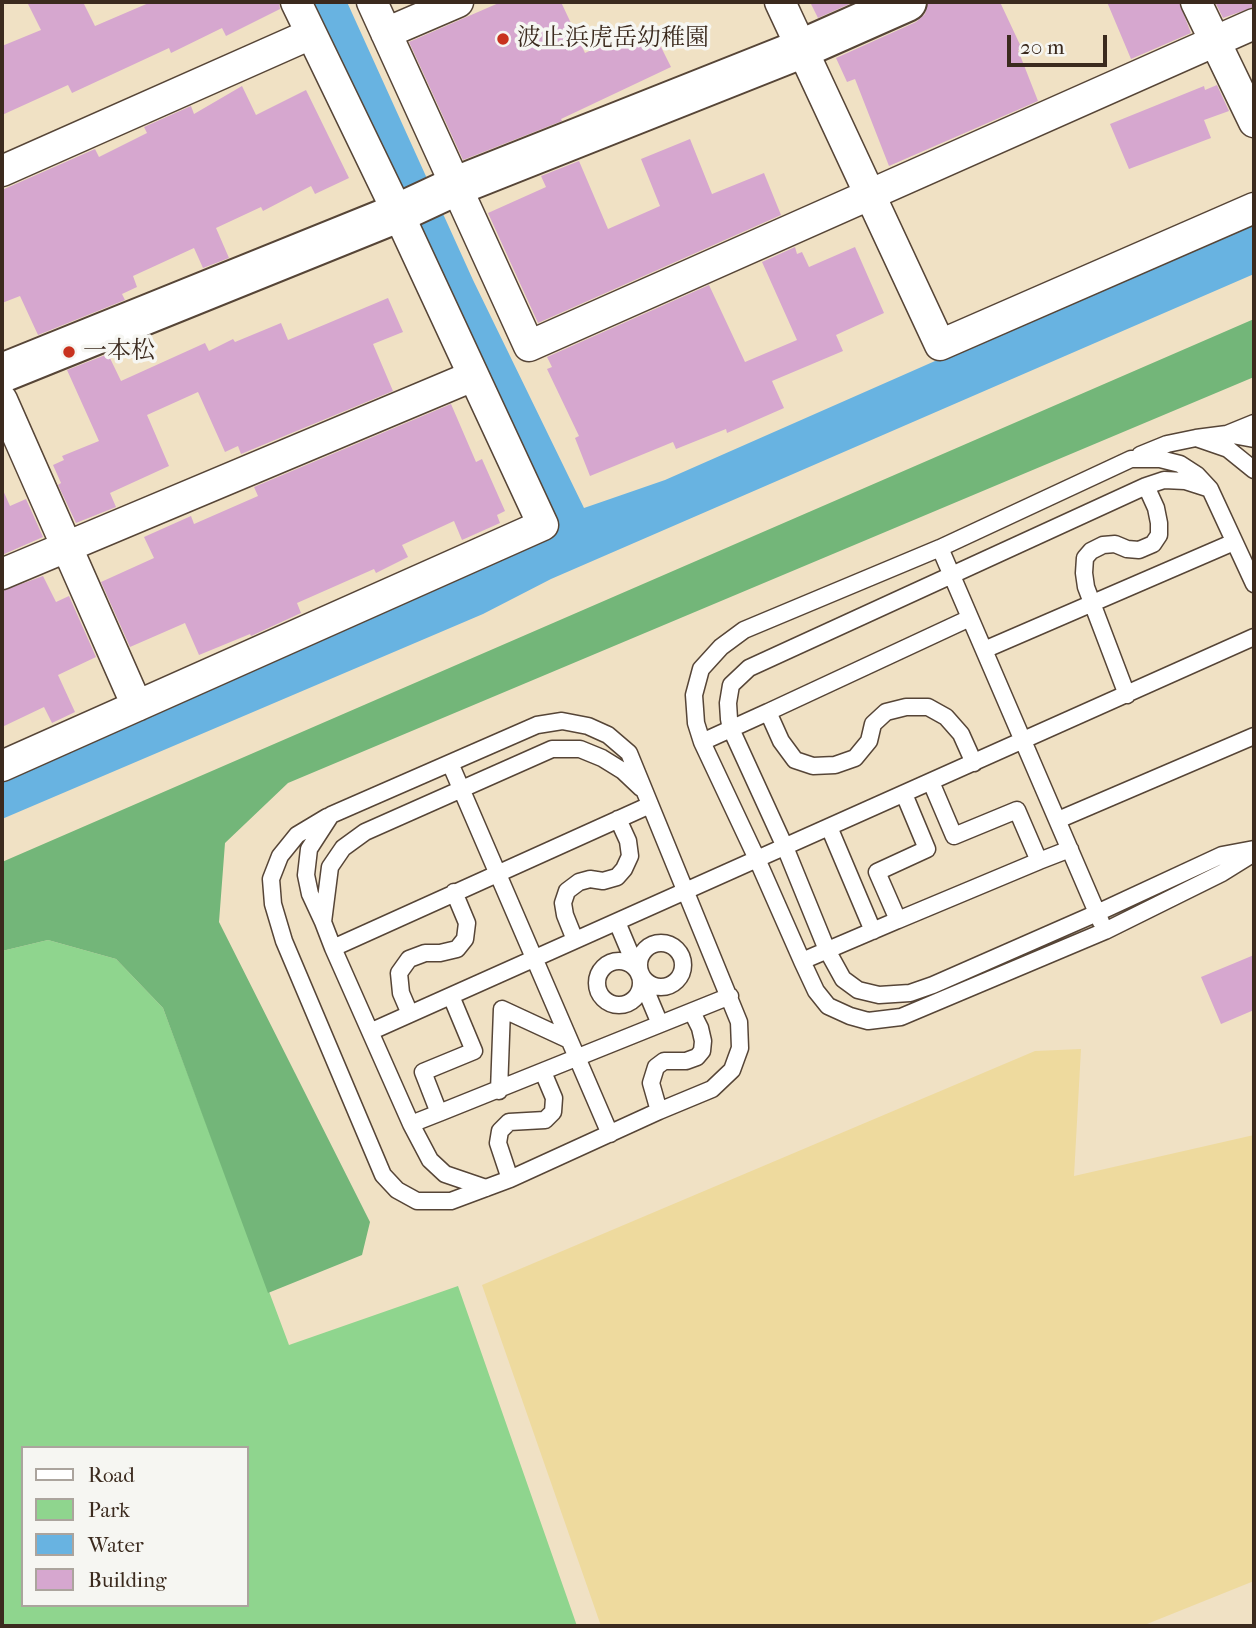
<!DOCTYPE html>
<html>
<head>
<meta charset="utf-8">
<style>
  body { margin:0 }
  #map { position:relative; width:1256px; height:1628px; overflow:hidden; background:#f0e1c4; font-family:"IM FELL French Canon",serif }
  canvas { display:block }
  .frame { position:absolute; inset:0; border:4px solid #3b2a1e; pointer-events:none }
  .legend { position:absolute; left:21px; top:1446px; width:228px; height:161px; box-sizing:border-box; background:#f6f6f2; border:2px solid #aba49d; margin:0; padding:9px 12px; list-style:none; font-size:21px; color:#3b2a1e }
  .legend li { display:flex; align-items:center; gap:14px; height:35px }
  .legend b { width:35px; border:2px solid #aba49d }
  .scale { position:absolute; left:1007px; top:35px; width:100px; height:32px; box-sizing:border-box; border:4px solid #3b2a1e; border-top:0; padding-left:9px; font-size:21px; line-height:24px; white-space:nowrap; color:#3b2a1e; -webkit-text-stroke:5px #f6f6f2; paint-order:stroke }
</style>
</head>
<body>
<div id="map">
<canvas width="1256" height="1628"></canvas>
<div class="frame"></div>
<ul class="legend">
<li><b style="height:9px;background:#fff"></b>Road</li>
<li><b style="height:19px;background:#8fd58e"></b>Park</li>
<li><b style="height:19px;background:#68b3e1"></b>Water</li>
<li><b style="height:19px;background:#d6a7cf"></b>Building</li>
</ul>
<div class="scale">20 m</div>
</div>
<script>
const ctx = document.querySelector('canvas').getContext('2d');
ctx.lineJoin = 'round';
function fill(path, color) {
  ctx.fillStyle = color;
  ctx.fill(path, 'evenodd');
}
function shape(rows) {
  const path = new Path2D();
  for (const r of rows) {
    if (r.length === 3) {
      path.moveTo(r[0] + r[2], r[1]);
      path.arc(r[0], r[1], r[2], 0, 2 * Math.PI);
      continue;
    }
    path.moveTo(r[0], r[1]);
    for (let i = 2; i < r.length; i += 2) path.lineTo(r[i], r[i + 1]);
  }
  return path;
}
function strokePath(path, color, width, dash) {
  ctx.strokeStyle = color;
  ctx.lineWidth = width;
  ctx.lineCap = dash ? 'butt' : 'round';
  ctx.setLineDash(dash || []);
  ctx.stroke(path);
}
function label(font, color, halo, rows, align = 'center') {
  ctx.font = font + ' "IM FELL French Canon","Noto Serif JP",serif';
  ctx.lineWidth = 7;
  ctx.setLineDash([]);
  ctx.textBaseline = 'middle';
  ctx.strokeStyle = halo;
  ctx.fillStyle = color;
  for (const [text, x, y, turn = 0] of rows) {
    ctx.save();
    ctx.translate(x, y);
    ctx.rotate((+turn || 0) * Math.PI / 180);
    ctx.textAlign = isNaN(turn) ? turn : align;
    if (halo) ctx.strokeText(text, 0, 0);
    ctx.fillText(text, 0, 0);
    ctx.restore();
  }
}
fill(shape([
  [48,940,116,959,163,1008,289,1345,458,1286,577,1626,2,1626,2,951],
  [23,1448,247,1448,247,1605,23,1605]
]), '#8fd58e');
fill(shape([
  [1254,319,1254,377,288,783,225,843,219,922,370,1222,362,1255,268,1293,163,1008,116,959,48,940,2,951,2,862]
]), '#73b679');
fill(shape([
  [1081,1049,1074,1176,1254,1135,1254,1581,1142,1626,601,1626,482,1285,1035,1051]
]), '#eeda9e');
fill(shape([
  [312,2,347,2,473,280,584,508,665,480,1103,287,1254,224,1254,274,551,579,483,614,2,819,2,776,553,523]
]), '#68b3e1');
fill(shape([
  [27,2,83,2,95,26,151,2,279,2,280,9,226,36,222,28,171,53,169,48,72,93,68,85,2,115,2,46,41,30],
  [501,2,561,2,585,53,634,30,640,42,653,31,671,67,561,119,562,121,463,160,409,42],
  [810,2,854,2,818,18],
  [928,2,1000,2,1022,49,1018,50,1038,101,889,166,855,79,847,82,836,58,916,22,925,14],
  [1107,2,1179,2,1191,33,1131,59],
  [1215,2,1254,2,1254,7,1223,18],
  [1217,85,1229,111,1204,120,1211,138,1129,169,1110,124,1204,86,1205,90],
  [242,86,256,115,306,90,349,178,315,194,311,186,263,211,261,207,216,228,229,258,203,268,194,248,133,276,137,287,122,294,125,300,38,335,20,296,2,303,2,190,95,149,99,157,147,133,144,127,191,106,194,114],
  [690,139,712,194,764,173,781,215,538,323,488,213,546,187,541,176,579,161,608,229,660,206,641,159],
  [795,247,797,254,802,252,809,267,855,247,884,313,836,335,843,351,772,381,784,408,727,433,726,429,676,449,673,442,590,476,575,438,579,436,547,369,552,367,547,357,709,285,745,362,797,340,762,262],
  [388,298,403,332,373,344,393,391,241,454,238,446,225,452,198,392,147,415,169,466,110,493,116,507,76,523,58,485,61,483,53,465,64,460,62,456,99,441,67,370,108,354,121,381,205,343,209,351,233,339,235,342,281,323,288,340],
  [451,404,476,462,482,459,505,511,497,515,500,523,462,540,454,521,402,545,408,557,376,573,374,569,297,603,301,613,251,636,250,634,199,655,185,623,130,647,101,582,154,558,144,537,191,516,194,524,258,496,254,487],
  [2,488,10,506,26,499,43,537,2,555],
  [43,576,56,602,69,596,96,657,58,675,75,712,52,723,44,707,2,727,2,591],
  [1254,955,1254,1010,1221,1024,1201,977]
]), '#d6a7cf');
const lane = shape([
  [1227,434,1254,423],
  [1199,439,1228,449,1254,470],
  [1140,455,1167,444,1196,438,1227,434,1254,439],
  [1210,489,1185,481,1164,480,1146,486,749,668,731,685,728,703,729,719,731,729,785,847,827,950,843,979,858,990,879,995,910,993,933,985,1097,913,1222,855,1254,849],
  [940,548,1101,922],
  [970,618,768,712,781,741,795,760,813,766,835,765,855,758,869,741,873,724,886,712,906,707,928,707,946,717,961,734,974,763],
  [984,650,1234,542],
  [1127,695,1086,587,1084,573,1085,558,1091,551,1103,545,1115,544,1127,549,1139,550,1153,544,1159,535,1159,523,1156,508,1146,486],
  [768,712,702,742,757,859,802,961,898,920,877,872,927,849,904,794],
  [702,742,696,723,694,695,701,669,721,647,744,630,940,548,1131,459,1160,459,1180,464,1197,475,1210,489,1254,584],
  [450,763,610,1134],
  [327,817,297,835,280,856,271,879,273,904,284,941,383,1175,397,1190,417,1201,451,1201,510,1179],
  [1058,820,1254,736],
  [829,827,873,931],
  [1039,861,1070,849],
  [898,920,1039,861,1017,810,954,836,931,782],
  [323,922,310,894,306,875,309,849,331,815,537,725,562,721,588,726,608,735,629,753,739,1022,740,1048,732,1070,712,1089,659,1111],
  [617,922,660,1024],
  [575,940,565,915,563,903,567,891,579,882,590,879,603,881,617,877,624,869,630,856,628,841,618,819],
  [661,965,22],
  [333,948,323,922,330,867,343,848,365,832,552,749,580,749,602,758,623,771,641,788],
  [802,961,816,991,828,1006,850,1016,868,1021,901,1017,1105,931,1222,873,1254,853],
  [619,983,22],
  [451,996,474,1051,423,1072,439,1113,730,996],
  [410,1014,401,993,399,973,409,959,425,953,440,953,457,949,465,939,467,923,454,892],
  [372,1031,1254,637],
  [543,1072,554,1098,553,1112,545,1120,509,1122,500,1131,498,1143,510,1179,659,1111,651,1083,656,1067,664,1061,686,1061,697,1057,702,1051,703,1041,700,1028,692,1012],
  [499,1091,502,1009,569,1040],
  [439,1113,411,1124,333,948,650,805],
  [411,1124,430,1160,445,1174,486,1188]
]);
const street = shape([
  [372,2,529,346,1254,24],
  [780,2,940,345,1254,208],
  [1196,2,1254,122],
  [386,33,458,2],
  [2,171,311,34],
  [2,400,137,706],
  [2,574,473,376],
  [2,766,543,525,398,213,296,2]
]);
const secondary = shape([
  [2,373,398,213,456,186,801,49,907,2]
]);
strokePath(lane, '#564537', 19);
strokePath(street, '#564537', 33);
strokePath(secondary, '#564537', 42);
strokePath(lane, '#fff', 16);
strokePath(street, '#fff', 30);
strokePath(secondary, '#fff', 38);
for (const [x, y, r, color] of [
  [503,39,7,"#c8321e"],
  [69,352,7,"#c8321e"]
]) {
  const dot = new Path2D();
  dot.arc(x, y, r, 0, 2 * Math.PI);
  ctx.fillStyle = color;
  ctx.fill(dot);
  strokePath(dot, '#f6f6f2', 2.5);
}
label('24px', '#3b2a1e', '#f6f6f2', [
  ["波止浜虎岳幼稚園",517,39],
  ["一本松",83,352]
], 'left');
</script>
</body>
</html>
